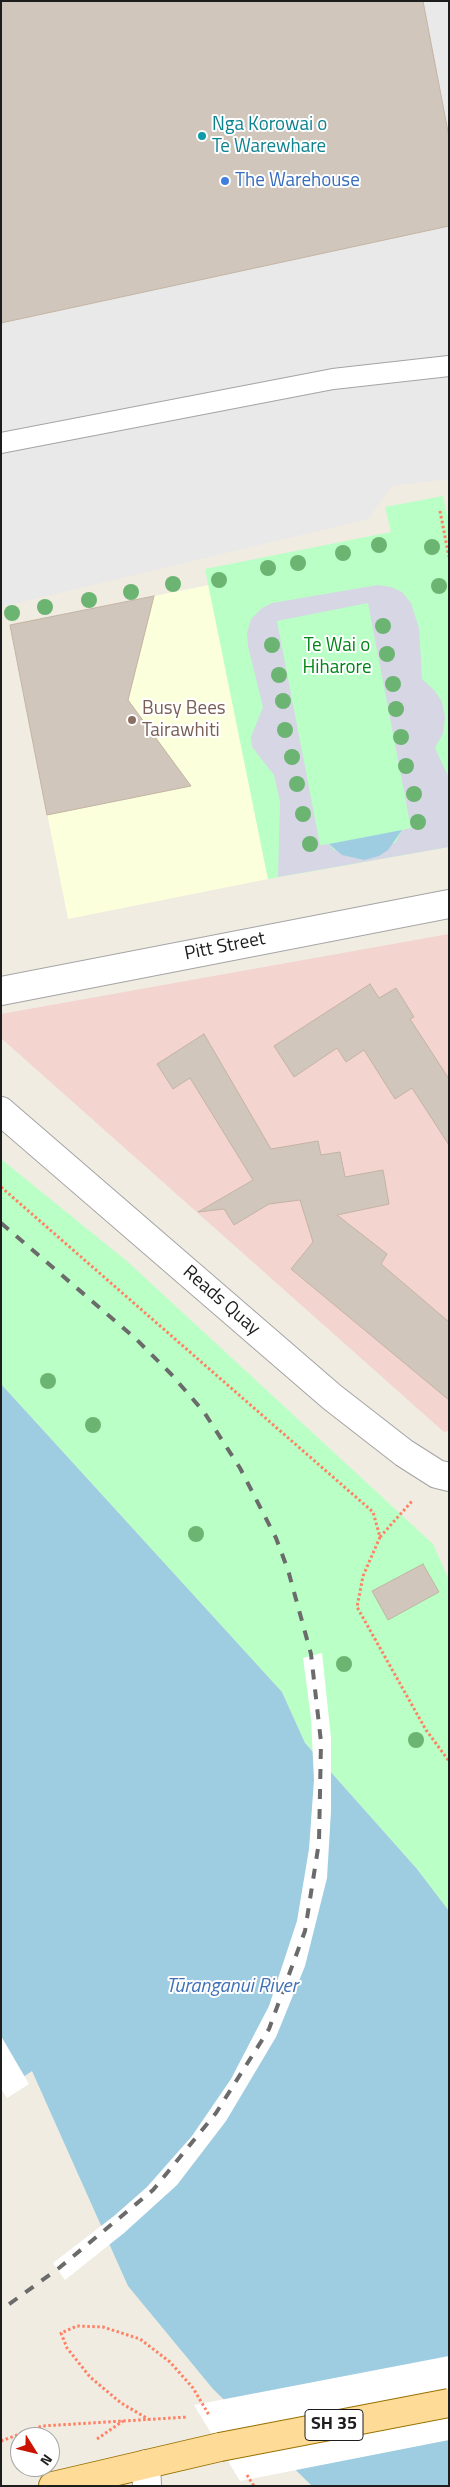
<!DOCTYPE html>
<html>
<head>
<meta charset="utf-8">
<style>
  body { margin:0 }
  #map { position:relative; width:450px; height:2487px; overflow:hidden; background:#f0ece2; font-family:"Titillium Web",sans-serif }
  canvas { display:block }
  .frame { position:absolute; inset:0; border:2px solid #1d1d1d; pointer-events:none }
  .north { position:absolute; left:10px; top:2427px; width:50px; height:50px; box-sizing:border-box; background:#fff; border:1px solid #a5a5a5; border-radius:50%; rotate:126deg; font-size:14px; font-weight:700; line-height:20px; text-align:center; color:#1d1d1d }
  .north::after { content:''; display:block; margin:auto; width:18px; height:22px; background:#cb1100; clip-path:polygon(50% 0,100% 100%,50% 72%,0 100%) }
</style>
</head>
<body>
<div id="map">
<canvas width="450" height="2487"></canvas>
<div class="frame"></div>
<div class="north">N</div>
</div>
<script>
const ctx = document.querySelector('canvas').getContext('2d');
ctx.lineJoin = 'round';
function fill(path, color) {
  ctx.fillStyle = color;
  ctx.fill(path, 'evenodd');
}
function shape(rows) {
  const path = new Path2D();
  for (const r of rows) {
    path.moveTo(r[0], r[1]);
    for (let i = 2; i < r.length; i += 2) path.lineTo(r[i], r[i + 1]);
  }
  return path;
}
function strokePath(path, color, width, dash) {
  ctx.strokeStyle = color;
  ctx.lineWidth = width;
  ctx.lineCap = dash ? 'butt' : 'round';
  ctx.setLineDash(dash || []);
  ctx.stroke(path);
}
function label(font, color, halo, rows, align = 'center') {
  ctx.font = font + ' "Titillium Web",sans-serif';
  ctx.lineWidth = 4;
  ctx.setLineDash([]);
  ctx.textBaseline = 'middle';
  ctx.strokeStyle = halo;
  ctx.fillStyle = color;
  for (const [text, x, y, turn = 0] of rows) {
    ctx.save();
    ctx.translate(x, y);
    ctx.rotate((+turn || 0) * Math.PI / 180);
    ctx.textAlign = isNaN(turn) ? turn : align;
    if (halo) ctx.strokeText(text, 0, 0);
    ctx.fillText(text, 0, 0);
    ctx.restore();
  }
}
fill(shape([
  [449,934,449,1431,444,1432,1,1038,1,1014]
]), '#f3d4cf');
fill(shape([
  [209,585,268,879,68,919,10,625]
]), '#fcffdc');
fill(shape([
  [443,496,449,522,449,847,268,879,205,569,391,532,385,507],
  [1,1159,128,1262,433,1544,449,1580,449,1911,417,1869,305,1743,282,1692,1,1384]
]), '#baffc5');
fill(shape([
  [423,1,449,1,449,137],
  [449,226,449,479,392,486,368,519,1,607,1,323]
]), '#e9e9e9');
fill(shape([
  [378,585,391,587,402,592,411,603,419,628,422,679,435,691,442,702,445,717,443,733,435,748,449,778,449,847,278,877,280,802,274,775,252,747,251,737,263,707,248,646,247,633,251,619,262,608,272,603],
  [368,603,411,828,402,830,395,843,334,850,329,844,320,845,277,621]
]), '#d7d6e5');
fill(shape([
  [402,830,388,850,379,856,364,860,342,855,329,844],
  [1,1384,282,1692,305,1743,417,1869,449,1911,449,2486,312,2486,213,2389,128,2286,32,2071,1,2092]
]), '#9ecde2');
fill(shape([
  [322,1653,331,1738,331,1811,327,1878,305,1966,276,2037,226,2121,177,2185,124,2233,65,2280,53,2263,114,2216,147,2187,192,2136,231,2079,269,2006,297,1921,309,1849,314,1780,311,1718,303,1658],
  [1,2036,29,2084,7,2098,1,2089],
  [449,2356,449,2440,240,2481,194,2405]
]), '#fff');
const building = shape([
  [1,1,423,1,449,137,449,226,1,323,1,1],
  [154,596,128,700,191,786,47,815,10,625,154,596],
  [370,984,379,998,396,988,414,1017,410,1019,449,1079,449,1145,412,1088,395,1099,364,1050,346,1062,337,1048,294,1077,274,1046,370,984],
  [204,1034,271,1149,318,1141,321,1155,340,1152,345,1177,383,1170,389,1204,337,1215,387,1254,381,1264,449,1322,449,1400,291,1269,313,1242,300,1200,269,1204,234,1225,224,1209,198,1212,253,1180,190,1078,173,1089,157,1064,204,1034],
  [423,1564,439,1592,388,1620,372,1591,423,1564]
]);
fill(building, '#d0c6bb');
strokePath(building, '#c3b4a3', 1);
const service = shape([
  [1,443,333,379,449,366]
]);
const minor = shape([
  [1,991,449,904],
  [1,1111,332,1397,404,1453,437,1474,449,1477],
  [146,2464,147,2486]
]);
const primary = shape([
  [53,2486,220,2447]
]);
strokePath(service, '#a4a4a4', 22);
strokePath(minor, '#a4a4a4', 30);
strokePath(primary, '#977100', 30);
strokePath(shape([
  [440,511,449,557],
  [1,1187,373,1512,380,1537,363,1576,357,1607,426,1730,449,1761],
  [380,1537,413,1500],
  [150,2420,121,2403,90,2377,67,2348,61,2333,77,2326,103,2327,140,2339,170,2362,193,2388,209,2415],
  [97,2439,123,2421],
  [1,2441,42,2426,188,2417],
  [247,2475,254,2486]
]), '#ff8164', 3, [2.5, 2.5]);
strokePath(service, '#fff', 20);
strokePath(minor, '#fff', 28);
strokePath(primary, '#ffdb98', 28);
strokePath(shape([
  [1,1223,135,1338,171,1374,204,1412,240,1468,276,1538,288,1570,311,1654,321,1742,319,1842,305,1931,269,2029,216,2113,153,2190,59,2268,1,2310]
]), '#6b6b6b', 4, [10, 10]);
const primaryBridge = shape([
  [220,2447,449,2403]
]);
strokePath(primaryBridge, '#977100', 30, []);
strokePath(primaryBridge, '#ffdb98', 28);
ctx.fillStyle = '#6cb472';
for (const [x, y] of [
  [379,545],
  [432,547],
  [343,553],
  [298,563],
  [268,568],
  [219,580],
  [173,584],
  [439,586],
  [131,592],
  [89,600],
  [45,607],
  [12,613],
  [383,626],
  [272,645],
  [387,654],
  [279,675],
  [393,684],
  [283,701],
  [396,709],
  [285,730],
  [401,737],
  [292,757],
  [406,766],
  [297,784],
  [414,794],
  [303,814],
  [418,822],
  [310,844],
  [48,1381],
  [93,1425],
  [196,1534],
  [344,1664],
  [416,1740]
]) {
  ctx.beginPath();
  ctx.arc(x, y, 8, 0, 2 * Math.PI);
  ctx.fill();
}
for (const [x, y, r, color] of [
  [202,136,5,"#0f9aa8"],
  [225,181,5,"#3f7fe0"],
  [132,720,5,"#8d6e63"]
]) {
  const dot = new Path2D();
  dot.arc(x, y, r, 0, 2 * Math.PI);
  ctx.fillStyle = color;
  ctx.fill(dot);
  strokePath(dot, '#fff', 2);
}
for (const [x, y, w] of [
  [334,2425,58]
]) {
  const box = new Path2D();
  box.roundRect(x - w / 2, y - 15.5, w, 31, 4);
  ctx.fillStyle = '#fff';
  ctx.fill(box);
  strokePath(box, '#1d1d1d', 1);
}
label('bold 18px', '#1d1d1d', null, [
  ["SH 35",334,2425]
]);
label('19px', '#0d838f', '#fff', [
  ["Nga Korowai o",212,125],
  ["Te Warewhare",212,147]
], 'left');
label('19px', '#366cbe', '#fff', [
  ["The Warehouse",235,181]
], 'left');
label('19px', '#008617', '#fff', [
  ["Te Wai o",337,646],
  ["Hiharore",337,668]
]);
label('19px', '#785e54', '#fff', [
  ["Busy Bees",142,709],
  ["Tairawhiti",142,731]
], 'left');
label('19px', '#1d1d1d', '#fff', [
  ["Pitt Street",225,947,-11],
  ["Reads Quay",221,1301,41]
]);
label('italic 20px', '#4071b7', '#fff', [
  ["Tūranganui River",232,1987]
]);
</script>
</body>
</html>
